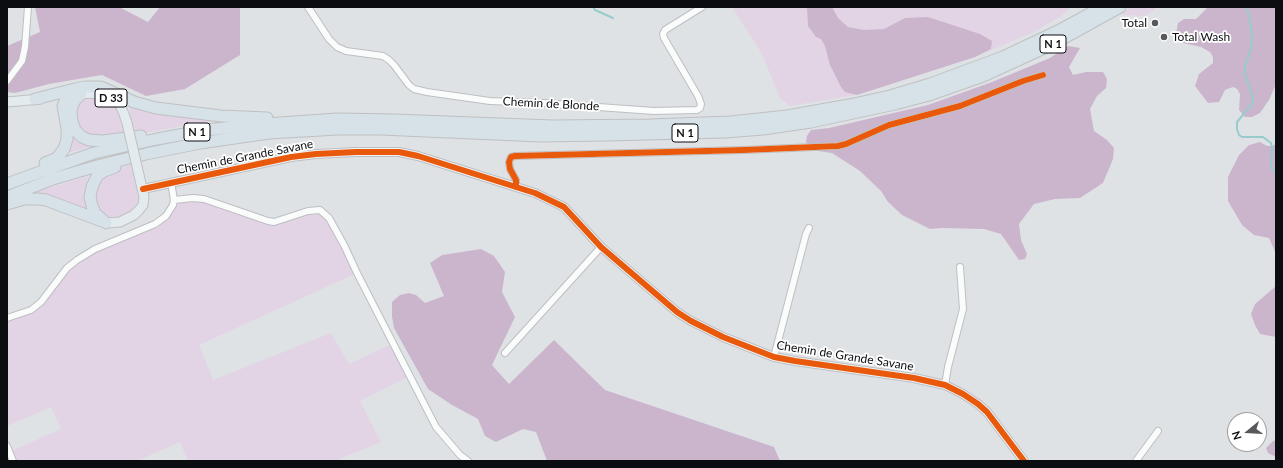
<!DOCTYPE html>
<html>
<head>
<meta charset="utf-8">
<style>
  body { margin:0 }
  #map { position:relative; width:1283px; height:468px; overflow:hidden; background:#dfe2e5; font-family:Lato,sans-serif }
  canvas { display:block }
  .frame { position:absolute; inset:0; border:8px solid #0c0d10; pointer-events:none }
  .north { position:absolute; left:1227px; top:412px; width:40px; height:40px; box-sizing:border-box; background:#fff; border:1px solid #9e9e9f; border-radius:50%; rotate:252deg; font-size:11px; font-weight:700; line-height:16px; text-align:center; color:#0c0d10 }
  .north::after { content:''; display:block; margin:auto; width:14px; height:18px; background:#56585b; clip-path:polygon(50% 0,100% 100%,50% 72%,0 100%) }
</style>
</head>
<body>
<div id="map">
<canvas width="1283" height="468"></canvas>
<div class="frame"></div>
<div class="north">N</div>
</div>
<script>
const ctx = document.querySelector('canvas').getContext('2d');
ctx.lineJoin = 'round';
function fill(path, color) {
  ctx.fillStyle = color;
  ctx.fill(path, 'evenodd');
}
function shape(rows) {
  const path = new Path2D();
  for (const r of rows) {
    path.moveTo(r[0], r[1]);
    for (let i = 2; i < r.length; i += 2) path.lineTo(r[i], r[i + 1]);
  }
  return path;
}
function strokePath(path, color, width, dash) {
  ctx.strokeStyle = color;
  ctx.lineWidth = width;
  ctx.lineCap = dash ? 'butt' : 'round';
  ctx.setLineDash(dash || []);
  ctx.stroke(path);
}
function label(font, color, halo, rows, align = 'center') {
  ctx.font = font + ' Lato,sans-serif';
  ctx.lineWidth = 3.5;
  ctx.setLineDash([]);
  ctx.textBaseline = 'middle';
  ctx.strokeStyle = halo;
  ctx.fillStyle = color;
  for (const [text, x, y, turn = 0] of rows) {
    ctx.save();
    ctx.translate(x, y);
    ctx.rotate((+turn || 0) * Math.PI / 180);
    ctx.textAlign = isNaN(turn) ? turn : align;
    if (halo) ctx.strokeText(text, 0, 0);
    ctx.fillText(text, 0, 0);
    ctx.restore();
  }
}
fill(shape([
  [732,7,1068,7,1069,10,1061,16,1034,32,975,57,857,95,790,106,780,98,762,54],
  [1132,7,1155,7,1155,10,1145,16,1123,15,1121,13],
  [90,98,105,101,115,108,118,111,120,117,124,135,96,136,84,133,77,127,75,104,80,101],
  [130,104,227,120,182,126,135,135,130,115],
  [72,131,101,144,67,153],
  [131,165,136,185,138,197,137,203,129,213,122,216,108,218,102,215,96,204,94,191,97,179,108,172],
  [88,176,86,190,89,212,47,195,35,193,35,192],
  [193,198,268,221,320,210,329,218,357,273,199,345,213,380,331,333,349,364,393,343,410,376,360,401,381,442,335,461,188,461,180,442,137,461,13,461,9,452,61,429,51,407,7,426,7,318,31,310,77,260,166,216,174,200]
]), '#e2d4e4');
fill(shape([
  [35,7,119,7,148,22,160,7,240,7,240,55,185,89,146,96,102,75,49,84,15,93,7,92,7,46,40,32],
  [807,7,832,7,838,18,848,27,864,30,884,29,905,18,928,17,980,34,992,41,991,49,975,57,857,95,845,92,841,87,830,65,825,46,821,39,816,37,808,26],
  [1208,7,1276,7,1276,84,1269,100,1260,113,1252,117,1245,117,1239,110,1240,94,1237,89,1233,87,1225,90,1219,102,1208,103,1195,86,1199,74,1213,63,1213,57,1210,52,1201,47,1183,43,1178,39,1176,33,1177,29,1178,23,1184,19,1196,19],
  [1068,46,1080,48,1069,67,1073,75,1086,72,1103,72,1107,79,1106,88,1097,96,1090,109,1094,131,1107,140,1114,148,1113,159,1103,183,1080,198,1055,199,1034,204,1019,224,1021,240,1027,254,1025,259,1019,260,1001,234,984,229,942,228,930,229,902,215,888,202,881,191,860,171,832,153,818,151,806,142,807,136,811,130,829,128,928,105,992,82,1050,58],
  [1260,142,1267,146,1272,146,1276,144,1276,254,1269,238,1254,235,1242,225,1228,201,1228,177,1239,155,1249,145],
  [481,249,494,256,505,272,502,292,515,317,492,365,509,384,554,340,605,390,774,447,780,461,547,461,536,432,523,429,496,442,485,436,478,419,452,405,428,389,394,328,392,317,392,302,400,295,409,293,416,295,425,303,444,296,430,263,442,255],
  [1276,286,1276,337,1260,334,1255,325,1251,314,1255,304],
  [1276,440,1276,457,1268,453,1266,448,1273,441]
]), '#cbb5cd');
strokePath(shape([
  [593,7,595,10,613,18],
  [1247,7,1252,34,1251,49,1245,67,1245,74,1253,98,1252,104,1237,122,1237,129,1239,135,1242,137,1263,137,1271,143,1272,148,1271,166,1273,170,1276,174]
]), '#98cccc', 2);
const street = shape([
  [308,7,329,39,337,47,346,51,383,56,389,60,394,65,409,85,414,89,427,92,490,101,543,103,654,111,697,110,700,108,701,104,698,96,664,38,663,34,665,30,702,7],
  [7,81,22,61,25,47,28,7],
  [516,187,516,180,510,169,509,162,511,157,515,156,744,150,838,146,846,144,889,125,960,106,1023,81,1043,75],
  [174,200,193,198,204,199,268,221,274,222,308,211,320,210,329,218,344,245,357,273,436,427,460,455,468,461],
  [7,318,31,310,41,302,67,268,77,260,95,249,155,224,166,216,173,205,174,200,171,182],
  [505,353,601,247],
  [774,357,806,234,809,228],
  [945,385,948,367,963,309,960,267],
  [7,446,13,461],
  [1136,461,1158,431]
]);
const secondary = shape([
  [143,189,291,157,316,154,356,152,399,152,418,156,535,193,564,207,601,247,677,312,691,321,723,337,774,357,795,361,914,378,945,385,963,394,978,404,987,412,1024,461]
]);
const primary = shape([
  [74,95,90,93,104,95,110,98,120,105,124,114,127,123],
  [7,102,41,99],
  [106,223,120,222,134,215,139,210,143,205,144,197,139,175]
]);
const highway = shape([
  [81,94,75,100,72,106,71,112,72,121,75,130,82,137,89,140,103,141,141,136],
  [35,99,75,89,85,87,101,87,134,102,156,108,221,116,267,118],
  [45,163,57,158,64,149,67,139,67,128,63,106,67,96],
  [7,184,51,168,94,153,157,139,207,130,252,125,337,119,394,120,553,126,650,125,730,122,787,116,849,105,890,96,930,84,1003,57,1058,31,1102,7],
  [7,197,53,179,97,166,146,154,200,143,269,133,338,129,380,129,541,136,608,135,725,132,763,129,811,122,895,104,929,95,983,76,1053,44,1120,7],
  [7,204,24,199,38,199,46,200,102,221],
  [106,223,95,213,92,206,90,197,92,187,97,176,104,171,115,167]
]);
strokePath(street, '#bdbfc2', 8);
strokePath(secondary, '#bdbfc2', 10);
strokePath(primary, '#bfc0c1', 11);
strokePath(highway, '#bfc0c1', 13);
strokePath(street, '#fafbfb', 6);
strokePath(secondary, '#eff3f5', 8);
strokePath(primary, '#e4ebef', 9);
strokePath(highway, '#d6e2e8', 11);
const primaryBridge = shape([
  [127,123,139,175]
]);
strokePath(primaryBridge, '#bfc0c1', 11, []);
strokePath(primaryBridge, '#e4ebef', 9);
strokePath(shape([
  [516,187,516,180,510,169,509,162,511,157,515,156,744,150,838,146,846,144,889,125,960,106,1023,81,1043,75],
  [143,189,291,157,316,154,356,152,399,152,418,156,535,193,564,207,601,247,677,312,691,321,723,337,774,357,795,361,914,378,945,385,963,394,978,404,987,412,1024,461]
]), '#e8590c', 6);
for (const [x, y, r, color] of [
  [1155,23,4,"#56585b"],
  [1164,37,4,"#56585b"]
]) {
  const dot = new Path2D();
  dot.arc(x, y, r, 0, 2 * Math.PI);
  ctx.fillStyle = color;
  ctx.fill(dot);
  strokePath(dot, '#fff', 1.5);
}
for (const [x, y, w] of [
  [1053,44,26],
  [111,98,32],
  [197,132,26],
  [685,133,26]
]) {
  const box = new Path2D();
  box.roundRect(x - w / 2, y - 9, w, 18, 3);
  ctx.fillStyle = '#fff';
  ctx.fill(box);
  strokePath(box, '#0c0d10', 1);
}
label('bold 11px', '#0c0d10', null, [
  ["N 1",1053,44],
  ["D 33",111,98],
  ["N 1",197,132],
  ["N 1",685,133]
]);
label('12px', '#0c0d10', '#fff', [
  ["Total",1147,23],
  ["Total Wash",1172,37,"left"]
], 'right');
label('12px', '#0c0d10', '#fff', [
  ["Chemin de Blonde",551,104,3],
  ["Chemin de Grande Savane",245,157,-11],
  ["Chemin de Grande Savane",845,356,9]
]);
</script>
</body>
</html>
